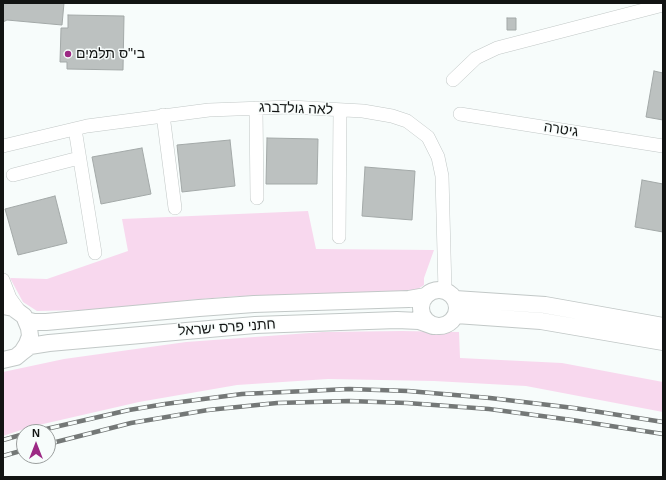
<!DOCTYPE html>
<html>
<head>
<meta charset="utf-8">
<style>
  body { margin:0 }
  #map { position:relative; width:666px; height:480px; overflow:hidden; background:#f7fcfb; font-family:Arial,sans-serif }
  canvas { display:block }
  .frame { position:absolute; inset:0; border:4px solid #121413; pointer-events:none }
  .north { position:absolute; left:16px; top:424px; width:40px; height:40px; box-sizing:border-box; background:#f7fcfb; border:1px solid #9b9f9e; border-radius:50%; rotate:0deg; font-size:11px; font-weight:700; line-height:16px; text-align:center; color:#121413 }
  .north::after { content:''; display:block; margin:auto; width:14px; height:18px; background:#9c2984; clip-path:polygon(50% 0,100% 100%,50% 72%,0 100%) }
</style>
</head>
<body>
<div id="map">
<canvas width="666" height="480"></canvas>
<div class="frame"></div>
<div class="north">N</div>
</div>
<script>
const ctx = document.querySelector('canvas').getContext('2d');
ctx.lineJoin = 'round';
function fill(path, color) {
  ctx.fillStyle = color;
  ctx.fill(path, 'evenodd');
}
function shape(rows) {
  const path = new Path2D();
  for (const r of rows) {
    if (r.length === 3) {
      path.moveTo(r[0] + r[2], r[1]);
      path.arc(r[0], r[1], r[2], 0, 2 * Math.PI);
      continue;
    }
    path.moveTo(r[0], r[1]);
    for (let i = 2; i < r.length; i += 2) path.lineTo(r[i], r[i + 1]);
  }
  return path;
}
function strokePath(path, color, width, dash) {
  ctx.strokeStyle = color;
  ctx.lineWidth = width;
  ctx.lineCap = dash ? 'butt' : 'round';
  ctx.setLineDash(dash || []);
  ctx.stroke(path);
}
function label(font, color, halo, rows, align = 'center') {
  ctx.font = font + ' Arial,"Noto Sans Hebrew",sans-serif';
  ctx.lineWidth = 3;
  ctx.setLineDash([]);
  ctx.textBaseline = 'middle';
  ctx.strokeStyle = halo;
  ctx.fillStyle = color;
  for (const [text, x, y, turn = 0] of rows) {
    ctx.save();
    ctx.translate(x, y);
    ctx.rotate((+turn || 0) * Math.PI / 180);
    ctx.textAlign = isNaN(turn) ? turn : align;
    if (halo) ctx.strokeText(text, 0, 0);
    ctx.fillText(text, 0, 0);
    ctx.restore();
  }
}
fill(shape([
  [308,211,316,249,434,250,424,278,424,285,412,293,238,296,189,300,123,309,37,311,23,302,10,278,47,279,128,251,122,219],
  [402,331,459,332,460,358,562,363,663,382,663,412,526,386,434,381,328,379,237,385,139,402,30,427,3,436,3,372,64,359,186,342,323,332]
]), '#f8d8ee');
const building = shape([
  [3,3,64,3,62,25,7,20,3,22,3,3],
  [68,15,124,16,123,70,67,69,67,62,60,62,61,28,68,28,68,15],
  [507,18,516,18,516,30,507,30,507,18],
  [654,71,663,73,663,120,646,117,654,71],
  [267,138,318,139,317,184,266,184,267,138],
  [230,140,235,186,182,192,177,145,230,140],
  [142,148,151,194,101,204,92,157,142,148],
  [365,167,415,171,412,220,362,216,365,167],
  [642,180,663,184,663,232,635,227,642,180],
  [55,196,67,243,18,255,5,209,55,196]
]);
fill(building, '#bcc1c0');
strokePath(building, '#a3a9a8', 1);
const minor = shape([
  [453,80,476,58,497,48,663,5],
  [256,108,257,198],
  [460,114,663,146],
  [163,115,175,208],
  [75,129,95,253],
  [3,146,87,126,209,110,290,107,363,111,392,116,407,121,428,137,438,157,442,176,445,291],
  [13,175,79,158],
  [339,237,340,110],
  [3,280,10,298,20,312]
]);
const major = shape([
  [439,308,18],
  [455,299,545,305,663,326],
  [3,306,13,308,24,316,29,328,30,336,27,344,22,352,16,357,3,360],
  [456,315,541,321,663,342],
  [26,320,34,322,46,322,199,308,254,304,409,299,426,296],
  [22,352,30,346,49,343,255,325,397,320,419,321,433,326]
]);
strokePath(minor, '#c2c8c7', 14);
strokePath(major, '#c2c8c7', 18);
strokePath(minor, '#fff', 13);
strokePath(major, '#fff', 16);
const rail = shape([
  [33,432,129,410,165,404,242,394,349,389,408,391,490,398,574,408,663,422],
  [3,440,24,434],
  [48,444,131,423,208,410,277,403,349,401,407,403,489,409,572,420,663,434],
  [3,456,24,450]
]);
strokePath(rail, '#747877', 4.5);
strokePath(rail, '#f7fcfb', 3, [9]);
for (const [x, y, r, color] of [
  [68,54,4,"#9c2984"]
]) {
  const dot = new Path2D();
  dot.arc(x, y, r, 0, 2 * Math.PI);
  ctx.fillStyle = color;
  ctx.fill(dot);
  strokePath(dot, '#f7fcfb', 1.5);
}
label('14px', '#121413', '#f7fcfb', [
  ["בי\"ס תלמים",76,54]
], 'left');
label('14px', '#121413', '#f7fcfb', [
  ["לאה גולדברג",296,109,2],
  ["גיטרה",561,130,9],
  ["חתני פרס ישראל",227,328,-4]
]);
</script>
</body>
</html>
